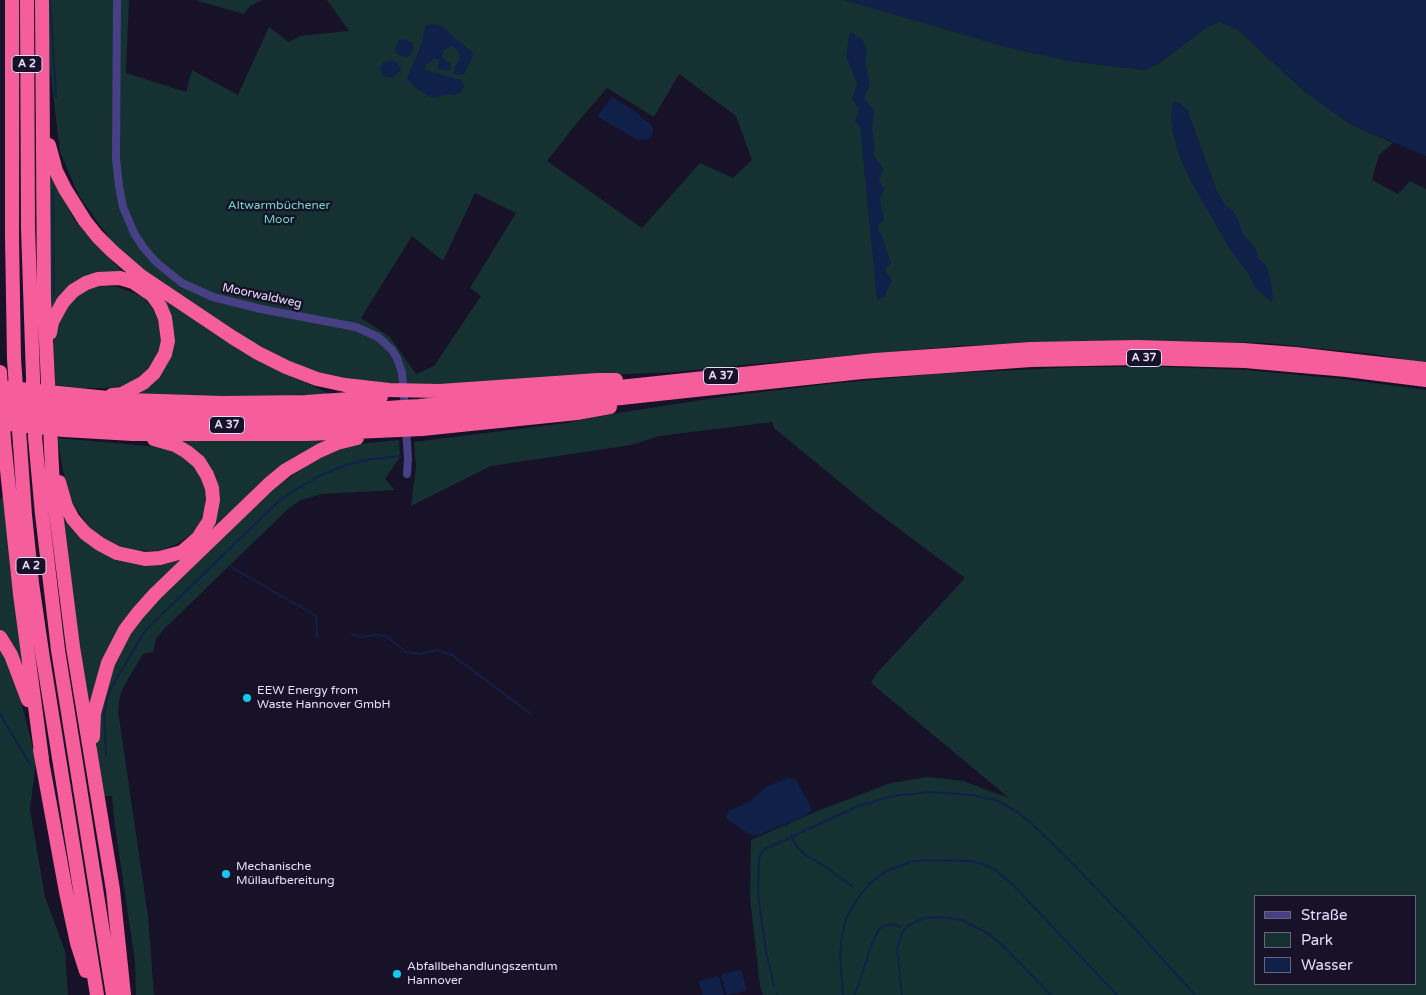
<!DOCTYPE html>
<html>
<head>
<meta charset="utf-8">
<style>
  body { margin:0 }
  #map { position:relative; width:1426px; height:995px; overflow:hidden; background:#181228; font-family:"Varela Round",sans-serif }
  canvas { display:block }
  .legend { position:absolute; left:1254px; top:895px; width:162px; height:90px; box-sizing:border-box; background:#181228; border:1px solid #69637d; margin:0; padding:6px 9px; list-style:none; font-size:15px; color:#e2dcfd }
  .legend li { display:flex; align-items:center; gap:10px; height:25px }
  .legend b { width:25px; border:1px solid #69637d }
</style>
</head>
<body>
<div id="map">
<canvas width="1426" height="995"></canvas>
<ul class="legend">
<li><b style="height:6px;background:#484084"></b>Straße</li>
<li><b style="height:14px;background:#153132"></b>Park</li>
<li><b style="height:14px;background:#102149"></b>Wasser</li>
</ul>
</div>
<script>
const ctx = document.querySelector('canvas').getContext('2d');
ctx.lineJoin = 'round';
function fill(path, color) {
  ctx.fillStyle = color;
  ctx.fill(path, 'evenodd');
}
function shape(rows) {
  const path = new Path2D();
  for (const r of rows) {
    path.moveTo(r[0], r[1]);
    for (let i = 2; i < r.length; i += 2) path.lineTo(r[i], r[i + 1]);
  }
  return path;
}
function strokePath(path, color, width, dash) {
  ctx.strokeStyle = color;
  ctx.lineWidth = width;
  ctx.lineCap = dash ? 'butt' : 'round';
  ctx.setLineDash(dash || []);
  ctx.stroke(path);
}
function label(font, color, halo, rows, align = 'center') {
  ctx.font = font + ' "Varela Round",sans-serif';
  ctx.lineWidth = 5;
  ctx.setLineDash([]);
  ctx.textBaseline = 'middle';
  ctx.strokeStyle = halo;
  ctx.fillStyle = color;
  for (const [text, x, y, turn = 0] of rows) {
    ctx.save();
    ctx.translate(x, y);
    ctx.rotate((+turn || 0) * Math.PI / 180);
    ctx.textAlign = isNaN(turn) ? turn : align;
    if (halo) ctx.strokeText(text, 0, 0);
    ctx.fillText(text, 0, 0);
    ctx.restore();
  }
}
fill(shape([
  [47,0,129,0,126,73,186,92,192,70,238,95,269,27,289,42,300,36,349,31,327,0,845,0,1006,47,1070,61,1145,70,1161,62,1207,27,1219,22,1237,29,1304,91,1350,124,1393,143,1379,155,1372,180,1398,194,1410,181,1426,189,1426,363,1373,354,1266,343,1130,340,958,346,743,365,676,372,560,377,438,386,389,387,318,375,260,350,145,272,113,243,79,196,60,152,50,68],
  [679,74,736,116,752,160,733,178,700,163,642,228,547,161,576,124,607,88,654,117],
  [475,193,516,213,470,288,481,296,434,366,416,374,390,337,361,318,412,236,443,261],
  [195,0,262,0,250,6,244,14],
  [46,157,58,188,74,219,91,240,120,269,215,334,262,362,330,394,178,398,136,396,151,383,168,355,153,294,97,277,48,321],
  [100,286,117,287,142,296,157,313,163,334,161,349,154,362,140,379,122,386,105,388,80,388,55,385,53,347,57,324,68,303,84,291],
  [1081,367,1165,367,1245,370,1343,379,1426,390,1426,995,763,995,760,986,750,898,751,840,820,810,891,783,927,777,963,781,1009,798,871,683,877,673,965,578,875,511,774,428,772,422,659,436,631,445,491,466,411,506,416,467,414,442,566,423,618,413,728,396,829,384,935,374],
  [1255,896,1415,896,1415,984,1255,984],
  [348,435,312,451,130,618,90,734,62,506,101,549,182,556,217,493,170,439],
  [57,438,159,447,172,450,184,457,194,466,202,478,206,490,205,510,198,527,192,534,177,544,159,551,133,550,119,546,104,539,90,529,73,503,65,480],
  [399,440,400,457,385,479,395,490,322,494,301,500,289,508,164,629,156,639,153,652,143,654,125,684,120,695,118,711,148,916,154,995,136,995,135,962,115,826,112,796,103,796,97,750,97,724,119,649,141,616,274,488,314,461,339,450,358,444],
  [3,495,28,681,11,647,0,630,0,500],
  [0,643,18,689,36,760,30,810,45,897,65,951,68,995,0,995]
]), '#153132');
fill(shape([
  [845,0,1426,0,1426,156,1350,124,1304,91,1237,29,1219,22,1207,27,1161,62,1145,70,1070,61,1006,47],
  [431,24,440,25,473,53,471,61,464,74,458,75,453,73,456,64,459,62,460,55,456,49,451,46,444,50,442,56,446,61,451,63,450,71,439,69,437,65,439,64,438,60,434,58,424,67,426,70,461,80,464,86,462,91,455,95,449,94,432,98,413,86,407,78,422,43,424,30,426,26],
  [850,31,863,40,867,51,865,61,869,79,869,87,864,98,874,110,872,128,875,148,873,154,883,169,879,182,885,188,880,198,884,220,879,224,878,230,882,236,891,263,886,268,886,272,892,280,884,297,877,300,860,127,855,121,859,109,852,99,857,84,846,56],
  [403,39,412,43,414,48,410,56,406,57,397,54,395,49,398,41],
  [391,60,398,63,401,70,395,76,388,78,382,75,380,68,383,63],
  [612,97,639,114,640,117,650,123,653,129,652,136,649,139,638,140,598,117,597,116],
  [1173,101,1180,103,1188,111,1217,191,1226,206,1233,211,1239,221,1242,233,1256,249,1258,258,1267,266,1271,283,1273,300,1271,302,1256,288,1246,270,1229,248,1191,182,1180,158,1173,133,1171,120],
  [788,778,795,779,797,782,810,805,811,810,807,815,756,836,747,833,727,819,726,817,729,811,751,801,766,787],
  [739,970,742,972,746,988,745,991,727,995,721,976,723,974],
  [717,976,719,977,724,995,703,995,699,983,700,981]
]), '#102149');
strokePath(shape([
  [50,0,56,97],
  [53,189,54,295],
  [231,567,316,616,317,637],
  [352,634,361,637,378,635,387,637,406,652,420,654,437,650,452,655,531,714],
  [0,714,30,764],
  [106,756,104,716,107,699,111,688,145,631,158,618,278,502,290,493,321,475,349,464,365,460,400,456],
  [786,824,787,827],
  [791,834,795,844,804,854,827,868,853,887],
  [774,986,766,951,758,894,759,858,763,850,856,807,892,796,930,792,974,795,996,800,1016,811,1032,824,1062,853,1129,922,1195,995],
  [777,994,777,995],
  [843,995,840,956,842,935,846,919,857,899,869,884,886,871,910,862,927,860,970,861,986,865,997,871,1015,887,1117,995],
  [855,995,871,946,878,931,881,927,887,925,894,924,900,927],
  [902,995,897,949,903,931,909,925,924,918,942,917,962,920,989,934,1003,946,1051,995]
]), '#102149', 2);
strokePath(shape([
  [117,0,116,158,119,186,123,207,134,233,143,247,156,262,182,283,213,297,261,309,356,327,378,337,392,350,397,358,402,373,405,409],
  [406,428,408,459,407,474]
]), '#484084', 8);
strokePath(shape([
  [12,0,12,236,14,359,25,515,32,583,42,652,97,995],
  [27,0,28,228,35,437,42,514,58,650,113,995],
  [42,0,44,298,53,489,73,647,113,890,124,995],
  [49,145,56,171,65,189,85,221,97,236,112,251,141,276,232,337,258,353,286,367,317,379,345,385,389,390,440,391,598,380,616,380],
  [50,333,52,322,63,302,73,291,86,283,98,279,120,278,133,282,152,295,160,306,165,318,168,341,165,354,154,373,143,383,122,394,112,395],
  [0,372,4,441,20,594,42,759],
  [0,387,127,400,223,403,305,402,381,397],
  [0,399,64,407,129,411,223,414,305,413,419,406,572,392,875,360,1031,349,1137,347,1243,350,1295,354,1426,369],
  [0,411,63,418,131,423,223,425,306,423,420,416,575,403,862,372,1031,360,1139,358,1245,361,1347,370,1426,380],
  [0,423,64,430,133,434,307,434,422,429,577,413,610,407],
  [59,482,66,506,73,519,85,533,100,544,117,553,145,559,160,558,182,552,198,538,209,521,213,500,212,488,207,475,199,462,187,452,175,445,154,439],
  [0,637,11,655,28,700],
  [93,737,94,713,108,663,125,630,138,613,155,594,269,484,286,470,319,451,337,443,357,438],
  [40,750,66,892,77,943,86,971]
]), '#f55e9b', 14);
for (const [x, y, r, color] of [
  [247,698,5,"#14c9f0"],
  [226,874,5,"#14c9f0"],
  [397,974,5,"#14c9f0"]
]) {
  const dot = new Path2D();
  dot.arc(x, y, r, 0, 2 * Math.PI);
  ctx.fillStyle = color;
  ctx.fill(dot);
  strokePath(dot, '#181228', 2);
}
for (const [x, y, w] of [
  [27,64,30],
  [1144,358,35],
  [721,376,35],
  [227,425,35],
  [31,566,30]
]) {
  const box = new Path2D();
  box.roundRect(x - w / 2, y - 8.5, w, 17, 4);
  ctx.fillStyle = '#181228';
  ctx.fill(box);
  strokePath(box, '#e2dcfd', 1);
}
label('bold 11px', '#e2dcfd', null, [
  ["A 2",27,64],
  ["A 37",1144,358],
  ["A 37",721,376],
  ["A 37",227,425],
  ["A 2",31,566]
]);
label('12px', '#6bd9c7', '#181228', [
  ["Altwarmbüchener",279,206],
  ["Moor",279,220]
]);
label('12px', '#e2dcfd', '#181228', [
  ["Moorwaldweg",262,296,12]
]);
label('12px', '#e2dcfd', '#181228', [
  ["EEW Energy from",257,691],
  ["Waste Hannover GmbH",257,705],
  ["Mechanische",236,867],
  ["Müllaufbereitung",236,881],
  ["Abfallbehandlungszentum",407,967],
  ["Hannover",407,981]
], 'left');
</script>
</body>
</html>
